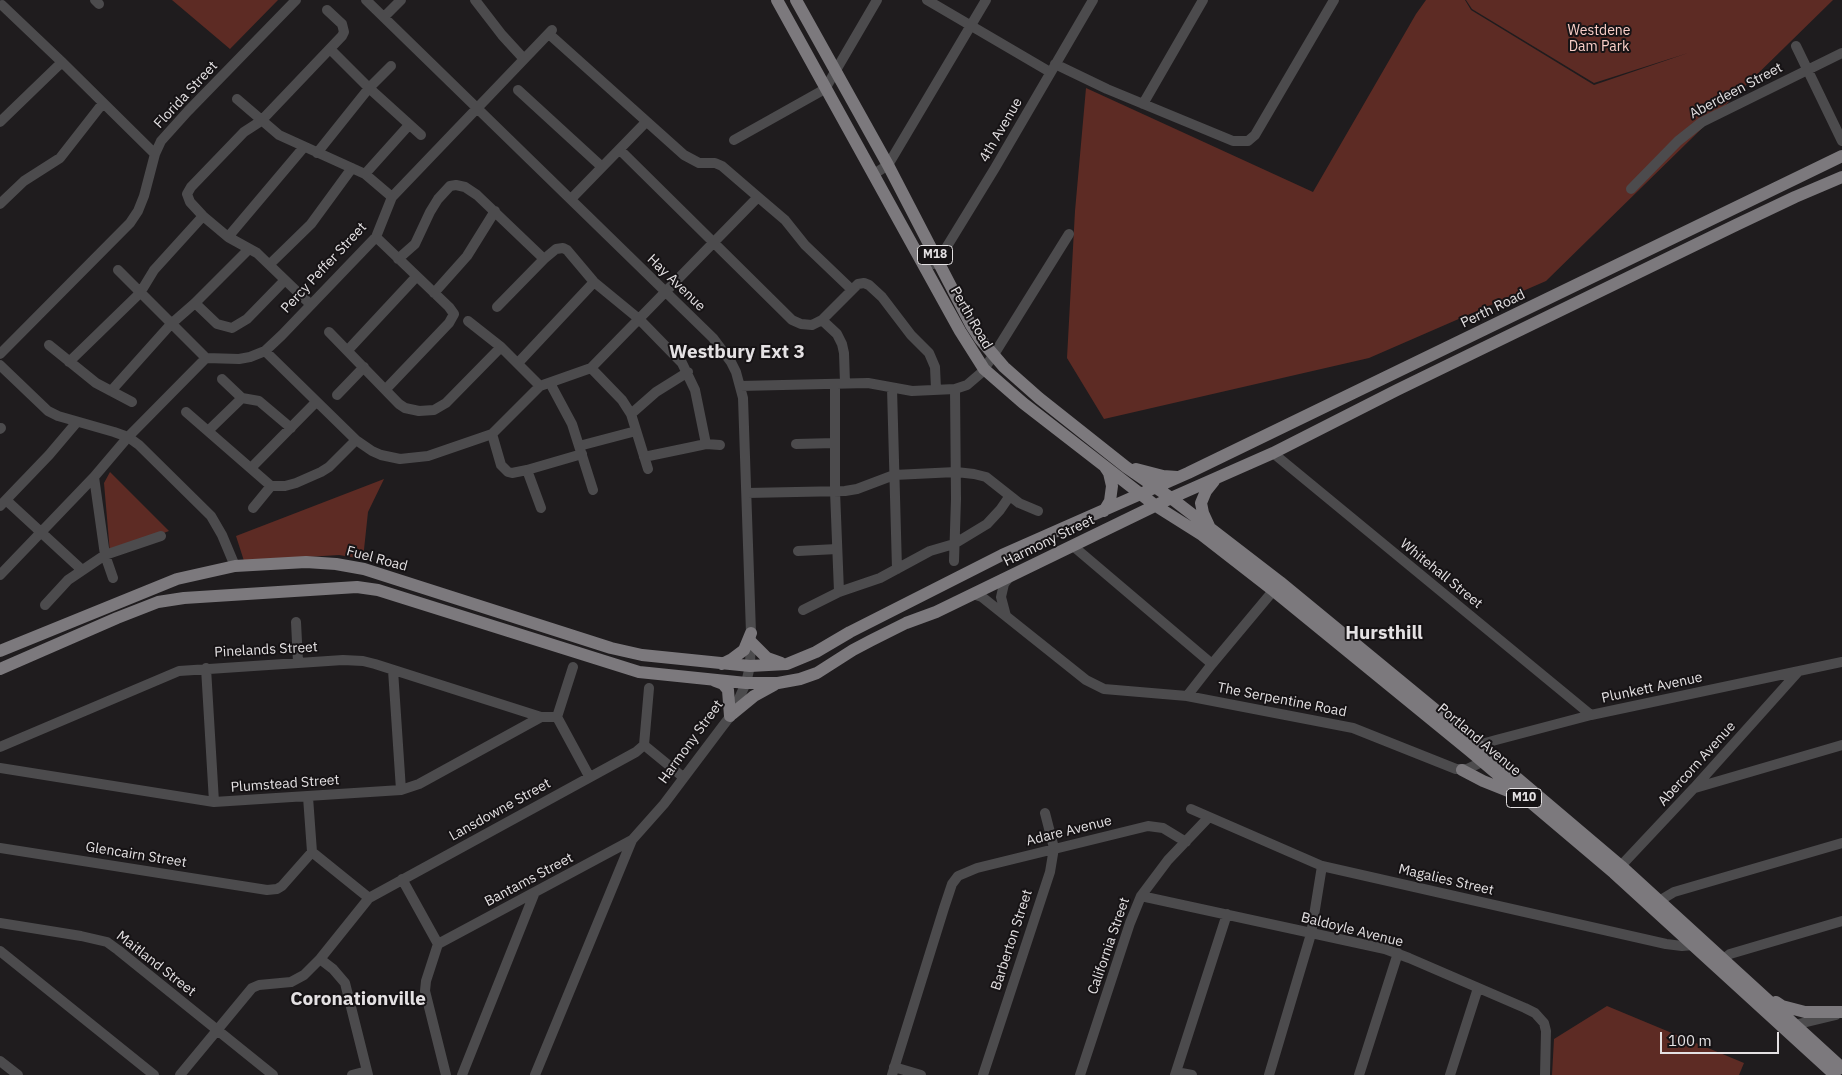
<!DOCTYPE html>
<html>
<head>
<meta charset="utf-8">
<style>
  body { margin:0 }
  #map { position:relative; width:1842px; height:1075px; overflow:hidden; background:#1f1c1e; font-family:"IBM Plex Sans",sans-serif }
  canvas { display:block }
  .scale { position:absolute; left:1660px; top:1032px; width:119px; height:22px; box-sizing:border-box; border:2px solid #e4e1e3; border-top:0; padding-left:6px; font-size:15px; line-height:18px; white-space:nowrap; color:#e4e1e3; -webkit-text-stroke:4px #161315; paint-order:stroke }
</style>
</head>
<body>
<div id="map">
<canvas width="1842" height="1075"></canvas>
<div class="scale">100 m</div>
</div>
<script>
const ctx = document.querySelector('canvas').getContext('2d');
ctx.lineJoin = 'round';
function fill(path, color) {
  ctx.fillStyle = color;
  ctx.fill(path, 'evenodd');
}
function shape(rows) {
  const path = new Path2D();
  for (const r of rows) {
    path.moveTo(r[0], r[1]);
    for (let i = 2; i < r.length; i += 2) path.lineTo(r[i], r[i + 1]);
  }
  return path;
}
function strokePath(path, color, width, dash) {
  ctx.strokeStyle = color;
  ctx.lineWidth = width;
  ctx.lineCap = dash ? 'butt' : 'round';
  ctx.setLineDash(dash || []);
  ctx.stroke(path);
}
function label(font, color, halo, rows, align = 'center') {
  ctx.font = font + ' "IBM Plex Sans",sans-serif';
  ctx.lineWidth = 4;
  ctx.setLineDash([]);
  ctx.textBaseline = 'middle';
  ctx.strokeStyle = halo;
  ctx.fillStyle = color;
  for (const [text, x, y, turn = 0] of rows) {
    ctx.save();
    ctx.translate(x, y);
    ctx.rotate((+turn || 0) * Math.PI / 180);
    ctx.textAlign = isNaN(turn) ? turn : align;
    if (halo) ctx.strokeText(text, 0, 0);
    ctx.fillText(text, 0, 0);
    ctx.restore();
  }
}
fill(shape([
  [172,0,278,0,230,49],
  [1426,0,1465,0,1471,10,1594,85,1688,53,1594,83,1472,9,1466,0,1833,0,1546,281,1369,358,1104,419,1067,358,1075,211,1086,88,1313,192,1416,14],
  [110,472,169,531,110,553,104,483],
  [384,479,368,512,363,559,339,555,244,561,236,536],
  [1607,1006,1744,1063,1739,1075,1552,1075,1554,1039]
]), '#5d2b24');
strokePath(shape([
  [95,0,99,4],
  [366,0,713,338,731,362,736,372,743,398,751,633,750,666,746,683,732,714,722,727,664,804,632,840,535,1075],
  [475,0,502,35,524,59],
  [927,0,1050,72],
  [2,5,62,62,155,154],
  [384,17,401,0],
  [549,34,684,155,699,163,715,163,722,166,758,197,785,220,805,245,851,289],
  [1796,46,1842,141],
  [330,49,369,88,421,135],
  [1055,64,1107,89,1233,141,1248,141,1255,135,1334,0],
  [518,90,602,167],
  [237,99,279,135,365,174,392,197],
  [1143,104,1203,0],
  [0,122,62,62],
  [734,140,825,89,877,0],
  [620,150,792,320,801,324,812,325,822,320,837,334,842,344,844,353,845,383],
  [317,153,369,88,391,66],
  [365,174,409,125],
  [874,174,888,165,986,0],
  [1631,189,1678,141,1702,122,1842,53],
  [571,199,646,122],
  [0,204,24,181,60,158,103,103],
  [228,237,304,147],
  [376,237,449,307,454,314,449,323,386,389],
  [398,259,415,244,430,212,438,199,450,186,456,185,465,187,477,195,544,259],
  [270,264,311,224,352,168],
  [934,264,938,261,995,168,1093,0],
  [118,270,206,358],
  [434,293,467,256,495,211],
  [195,303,217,324,232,328,247,319,285,280],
  [310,304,257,253,228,237,203,216,190,202,187,194,191,187,244,132,261,121,342,36,344,32,342,24,327,10],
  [497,307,544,259,556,249,563,248,567,250,594,282,639,319,682,363,695,390,706,444],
  [822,320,858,284,864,283,869,285,882,297,911,335,929,353,935,367,936,389],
  [468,321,501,347,540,386],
  [329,332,399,404,405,408,419,411,434,410,446,403,501,347],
  [49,345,96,383,132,402],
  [348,350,416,277],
  [265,351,356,440,372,451,381,455,400,459,428,456,492,434,540,386,591,368,758,197],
  [0,354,130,223,138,211,144,196,155,154,161,141,188,111,296,0],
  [69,362,140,293,154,270,203,216],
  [518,363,594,282],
  [0,365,48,411,58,416,114,432,128,437,139,445,211,516,222,535,235,566],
  [591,368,622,400,631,414,648,469],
  [222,379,242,398,259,401,291,428],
  [550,383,572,424,593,490],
  [835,384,835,491,839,592],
  [740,386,868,383,912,391,955,389,967,385,981,373,993,356,1069,234],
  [892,388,897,569],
  [111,391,171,324,195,303,249,249],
  [337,395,364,367],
  [186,412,271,486],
  [631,414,656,392,688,372],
  [0,429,1,428],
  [209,430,242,398],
  [492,434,501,465,508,472,512,473,527,470,582,454],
  [796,444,835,443],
  [579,446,636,431],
  [1273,453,1591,715],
  [644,457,692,447,706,444,720,445],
  [251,468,316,402],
  [527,470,541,508],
  [747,493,845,491,857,489,894,475,956,472,974,474,986,477,1019,503,1038,511],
  [6,500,82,570],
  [0,506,49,455,77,422],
  [253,508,271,486,285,486,296,483,321,472,329,467,356,440],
  [1073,546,1212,664],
  [798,551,837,549],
  [954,561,956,499,955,389],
  [0,575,94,477],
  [113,578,105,555,94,477,128,437,206,358,239,359,250,357,265,351,282,335,376,237,392,197,552,30],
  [973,594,982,597,1086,680,1104,689,1187,696,1353,728,1456,769,1467,769,1482,762,1487,757],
  [45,605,68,580,105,555,161,536],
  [803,610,839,592,880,578,930,551,954,544,987,524,1000,510,1009,497],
  [1006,616,1001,597,1004,584,1010,576],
  [296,622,298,662],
  [573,667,557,717,589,776],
  [206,668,214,802],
  [393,670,401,790],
  [649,688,644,745,683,777],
  [1187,696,1212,664,1278,585],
  [0,747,179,671,343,660,363,661,375,664,541,717],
  [1473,749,1478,745,1496,740,1591,715,1842,662],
  [0,768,214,802,401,790,419,784,541,717,557,717],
  [1695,788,1842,745],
  [308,797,312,852,369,898],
  [1191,809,1322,866,1666,944,1682,946,1693,945,1696,943],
  [0,848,267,890,277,889,282,886,312,852],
  [1617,870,1694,788,1798,672],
  [402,879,438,944],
  [1141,896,1385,949,1409,958,1525,1008,1535,1013,1544,1023,1546,1031,1545,1075],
  [1655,906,1659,901,1674,892,1842,843],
  [0,923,81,936,107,942,118,950,273,1075],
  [438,944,632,840],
  [438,944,426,981,425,991,446,1075],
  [0,951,154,1075],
  [320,959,333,969,345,983,368,1075],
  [1718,963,1730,954,1842,921],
  [1790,1026,1836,1015],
  [0,1061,18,1075],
  [894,1067,921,1075],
  [1176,1072,1192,1075],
  [180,1075,252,988,259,985,291,982,304,975,320,959,369,898,636,752,644,745],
  [352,1075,367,1071],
  [462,1075,535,892],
  [892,1075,944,908,952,884,958,876,977,868,1148,826,1163,828,1186,842],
  [983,1075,1050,872,1054,848,1045,813],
  [1080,1075,1130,923,1141,896,1168,860,1209,817],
  [1175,1075,1227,914],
  [1269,1075,1311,934,1322,866],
  [1359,1075,1398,953],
  [1450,1075,1478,988]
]), '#4c4b4d', 10);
strokePath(shape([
  [777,0,960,331,984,369,1023,403,1156,506,1202,535,1274,591,1470,751,1614,873,1835,1075],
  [796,0,888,165,971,325,980,339,1004,367,1039,398,1126,467,1171,498,1280,582,1478,745,1621,866,1842,1068],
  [1136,469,1163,476,1177,477],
  [1104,511,1110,501,1112,486,1109,473,1105,467],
  [1209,526,1203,513,1201,503,1206,491,1214,481],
  [751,642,767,658,781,663],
  [0,651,177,579,235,566,306,562,336,564,364,569,611,648,642,655,750,666,787,664,816,652,850,632,1002,555,1188,473,1842,156],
  [722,664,732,659,744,650,751,633],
  [0,669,117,618,158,602,184,598,357,587,378,590,639,672,746,683,778,683,800,679,817,673,853,650,872,640,906,623,936,612,1171,498,1273,453,1397,390,1736,225,1795,197,1842,177],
  [715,681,723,684,728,690,730,716],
  [732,714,754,696,774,685],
  [1462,770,1483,781,1513,793],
  [1776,1002,1782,1006,1805,1012,1842,1012]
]), '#7c797d', 12);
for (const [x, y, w] of [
  [935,255,35],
  [1524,798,35]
]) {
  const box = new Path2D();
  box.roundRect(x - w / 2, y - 9.5, w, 19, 4);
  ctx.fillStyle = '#161315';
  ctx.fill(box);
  strokePath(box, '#e4e1e3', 1);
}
label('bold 12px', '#e4e1e3', null, [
  ["M18",935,255],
  ["M10",1524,798]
]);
label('14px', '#facfc8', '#161315', [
  ["Westdene",1599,31],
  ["Dam Park",1599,47]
]);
label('14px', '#e4e1e3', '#161315', [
  ["Aberdeen Street",1736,91,-28],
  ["Florida Street",186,95,-47],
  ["4th Avenue",1001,130,-60],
  ["Percy Peffer Street",324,268,-47],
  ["Hay Avenue",676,283,44],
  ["Perth Road",1493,309,-26],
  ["Perth Road",971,318,60],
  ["Harmony Street",1049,541,-26],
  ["Fuel Road",377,559,15],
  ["Whitehall Street",1441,574,39],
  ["Pinelands Street",266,650,-3],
  ["Plunkett Avenue",1652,688,-12],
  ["The Serpentine Road",1282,700,11],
  ["Portland Avenue",1479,740,40],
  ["Harmony Street",691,742,-54],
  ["Abercorn Avenue",1697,764,-48],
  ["Plumstead Street",285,784,-4],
  ["Lansdowne Street",500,810,-29],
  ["Adare Avenue",1069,831,-14],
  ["Glencairn Street",136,855,9],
  ["Bantams Street",529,880,-28],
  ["Magalies Street",1446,880,13],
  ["Baldoyle Avenue",1352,930,14],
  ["Barberton Street",1012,940,-72],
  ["California Street",1109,946,-71],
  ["Maitland Street",156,964,38]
]);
label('bold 19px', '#e4e1e3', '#161315', [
  ["Westbury Ext 3",737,353],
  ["Hursthill",1384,634],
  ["Coronationville",358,1000]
]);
</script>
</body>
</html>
